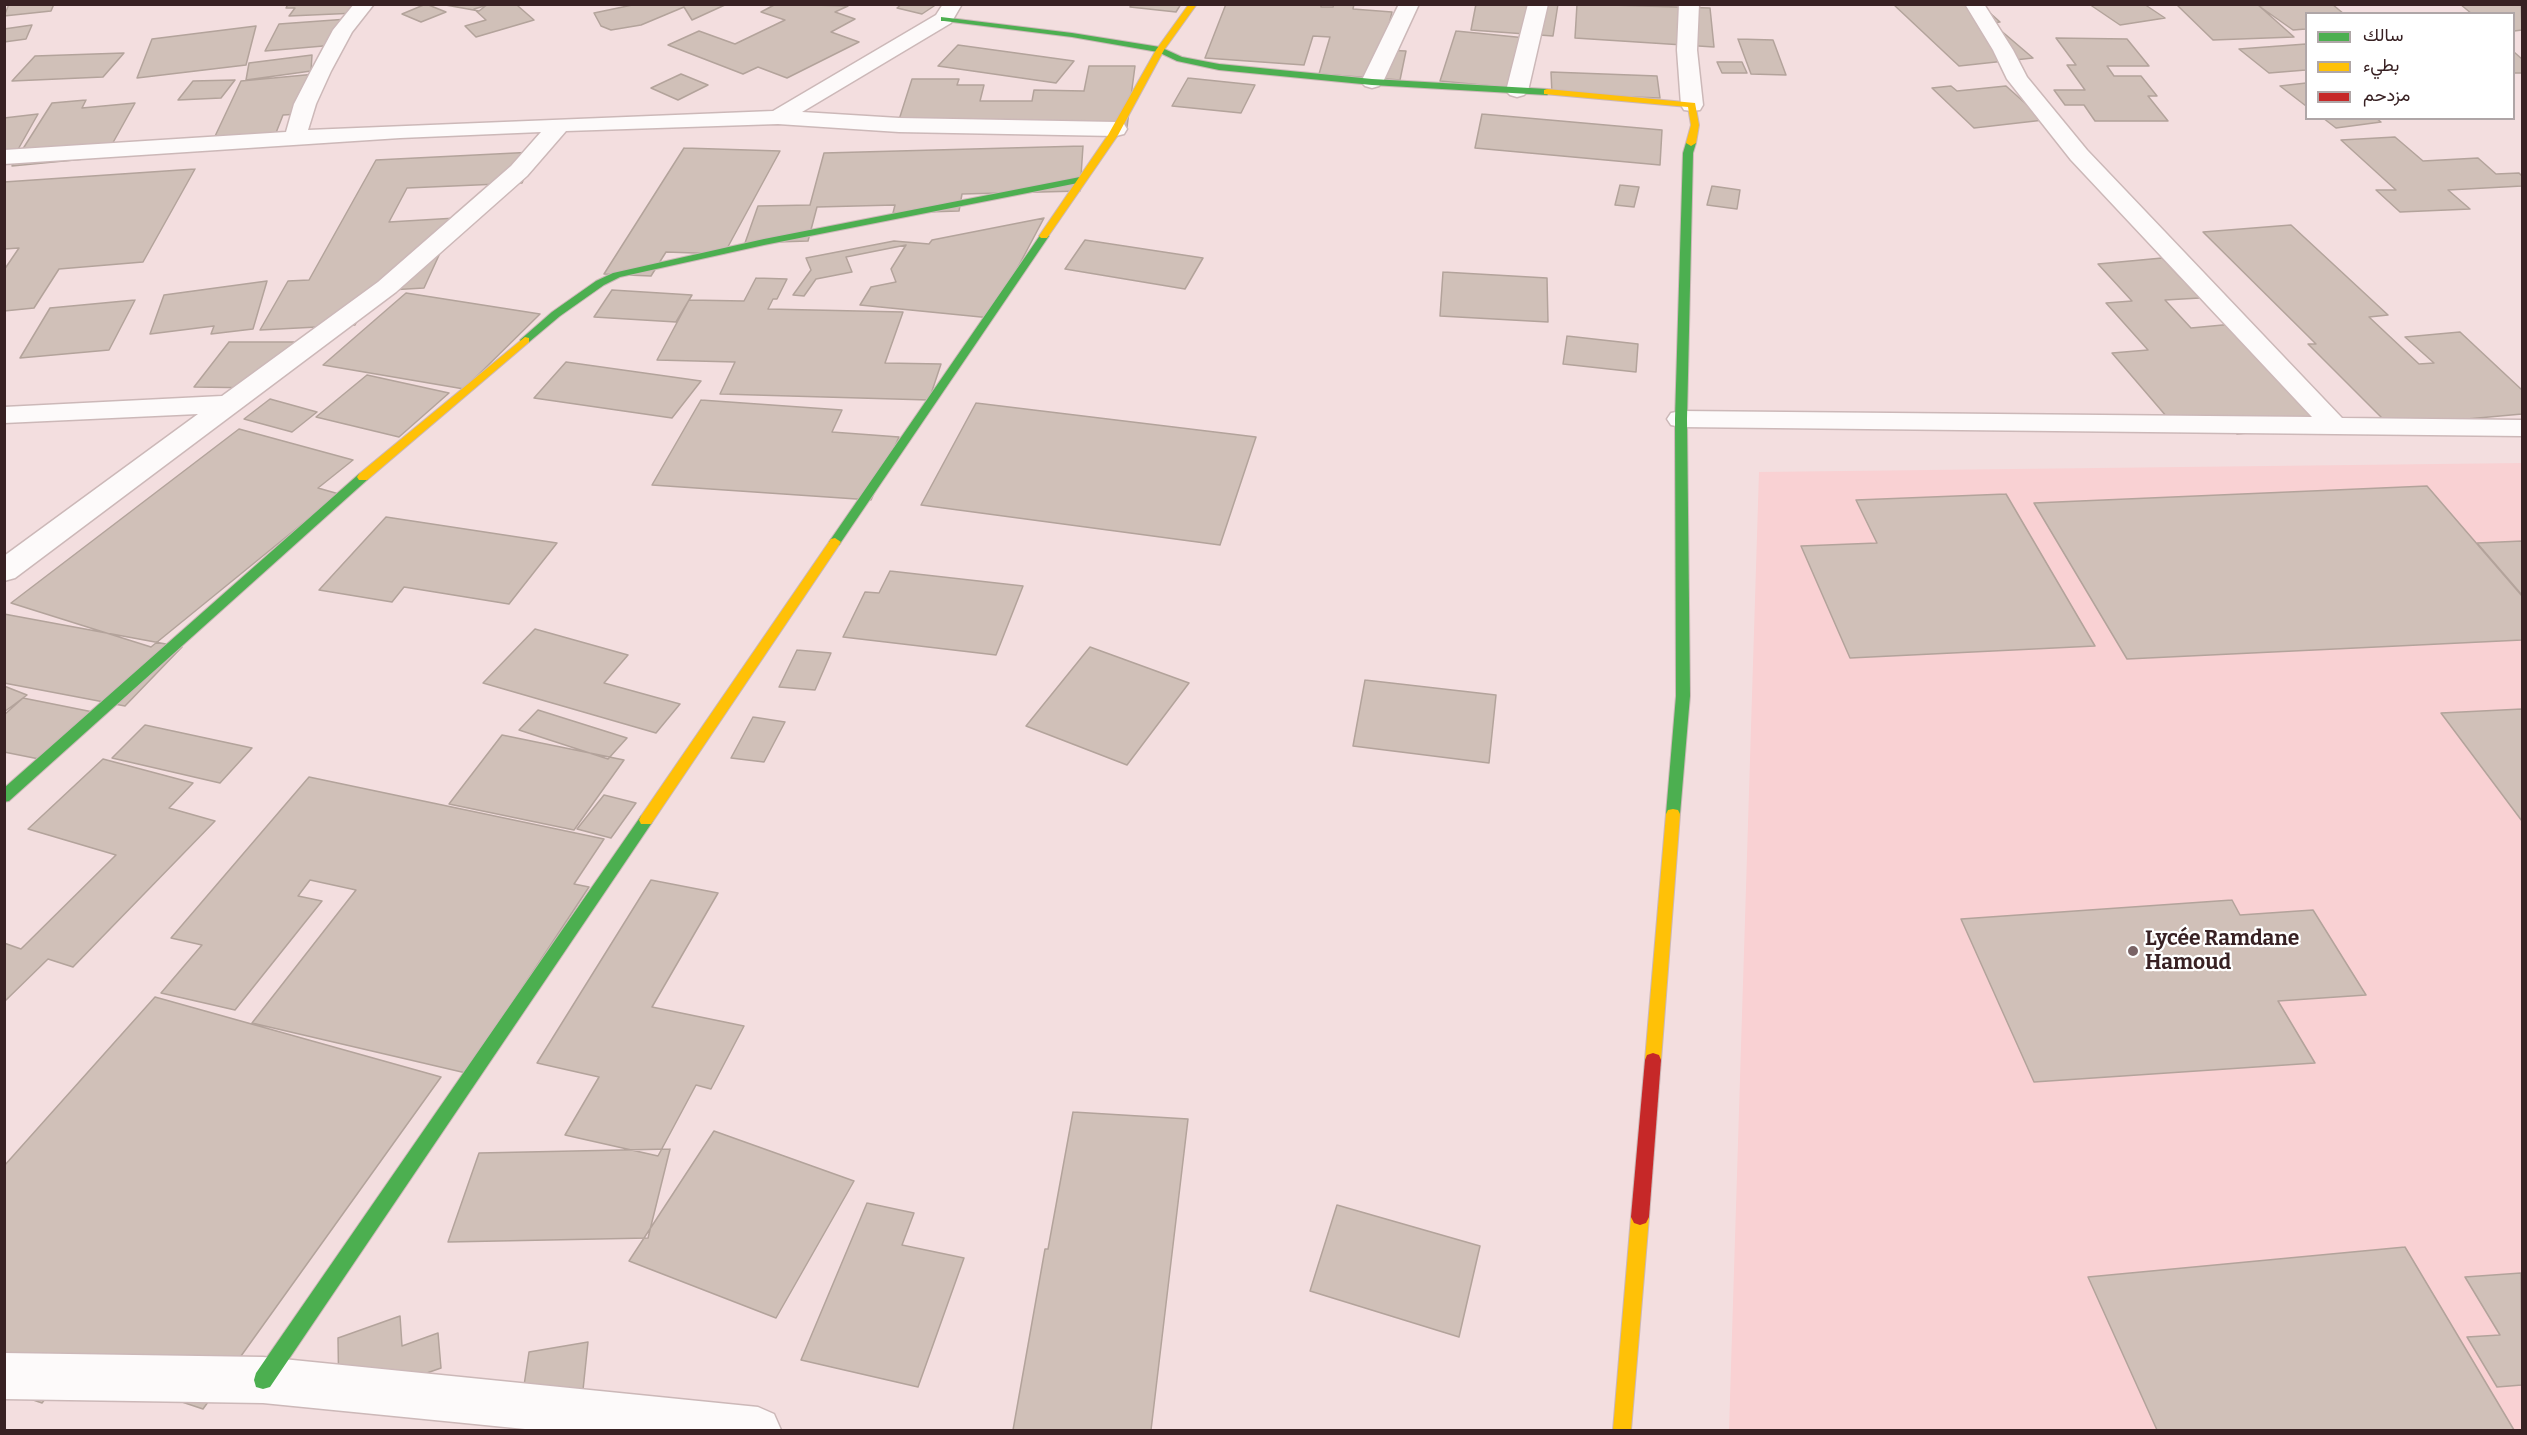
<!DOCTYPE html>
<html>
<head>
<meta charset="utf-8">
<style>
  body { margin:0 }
  #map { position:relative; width:2527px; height:1435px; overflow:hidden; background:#f3dedf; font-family:Bitter,Vazirmatn,serif }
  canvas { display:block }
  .frame { position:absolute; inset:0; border:6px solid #382123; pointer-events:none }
  .legend { position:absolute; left:2305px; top:12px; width:210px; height:108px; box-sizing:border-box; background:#fff; border:2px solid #afa6a7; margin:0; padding:8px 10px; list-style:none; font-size:18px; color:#382123 }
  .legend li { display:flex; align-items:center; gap:12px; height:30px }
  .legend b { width:30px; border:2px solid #afa6a7 }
</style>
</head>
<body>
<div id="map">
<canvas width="2527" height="1435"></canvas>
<div class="frame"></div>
<ul class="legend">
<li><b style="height:8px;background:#4caf50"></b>سالك</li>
<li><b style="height:8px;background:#ffc107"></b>بطيء</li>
<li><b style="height:8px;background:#c62828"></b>مزدحم</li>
</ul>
</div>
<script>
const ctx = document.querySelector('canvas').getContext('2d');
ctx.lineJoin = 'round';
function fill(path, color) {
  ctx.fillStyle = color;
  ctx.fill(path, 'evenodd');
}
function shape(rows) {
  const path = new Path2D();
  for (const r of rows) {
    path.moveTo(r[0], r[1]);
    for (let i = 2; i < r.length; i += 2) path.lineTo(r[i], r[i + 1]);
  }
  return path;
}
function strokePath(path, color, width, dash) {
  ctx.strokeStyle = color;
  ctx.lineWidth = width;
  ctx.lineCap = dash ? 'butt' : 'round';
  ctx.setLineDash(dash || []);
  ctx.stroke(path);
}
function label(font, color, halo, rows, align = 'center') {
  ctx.font = font + ' Bitter,serif';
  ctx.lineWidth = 4.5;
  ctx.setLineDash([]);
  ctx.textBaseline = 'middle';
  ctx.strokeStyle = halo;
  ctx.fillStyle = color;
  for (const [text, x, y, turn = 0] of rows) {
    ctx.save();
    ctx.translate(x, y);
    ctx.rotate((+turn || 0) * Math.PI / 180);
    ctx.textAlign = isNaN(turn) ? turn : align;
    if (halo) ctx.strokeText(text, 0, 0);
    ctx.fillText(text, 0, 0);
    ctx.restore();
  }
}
fill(shape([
  [2522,463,2522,1430,1729,1430,1759,472]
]), '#f9d1d3');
const building = shape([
  [9,4,54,4,51,11,4,16,9,4],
  [288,4,362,4,357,13,289,16,295,8,286,8,288,4],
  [426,4,446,12,421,22,402,14,426,4],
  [440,4,488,4,479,11,440,4],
  [491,4,520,4,518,6,534,20,476,37,465,26,486,20,474,9,491,4],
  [637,4,727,4,692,20,684,7,641,25,611,30,601,26,594,13,637,4],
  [776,4,848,6,835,12,855,19,831,32,859,42,787,78,758,67,743,74,668,45,699,31,735,44,785,20,761,12,776,4],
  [902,4,937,4,922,14,897,8,902,4],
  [1132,4,1181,4,1176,12,1130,7,1132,4],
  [1226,4,1321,4,1321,7,1333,7,1334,4,1354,4,1353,9,1392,12,1383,50,1406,51,1400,80,1319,74,1330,37,1313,36,1304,65,1205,58,1226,4],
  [1476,4,1558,4,1553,36,1471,30,1476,4],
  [1577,4,1710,8,1714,47,1575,38,1577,4],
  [1893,4,1980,4,2000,22,1992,23,2033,58,1959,66,1893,4],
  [2089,4,2144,4,2165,18,2120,25,2089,4],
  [2176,4,2257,4,2294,37,2213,40,2176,4],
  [2273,4,2332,4,2344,14,2306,14,2306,29,2293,30,2259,6,2273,4],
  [2460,4,2521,4,2522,30,2514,31,2514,14,2472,14,2460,4],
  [348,19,335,45,265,51,279,24,348,19],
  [32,25,26,39,4,42,4,29,32,25],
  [256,26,246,65,137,78,152,39,256,26],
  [1456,31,1526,38,1513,88,1440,81,1456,31],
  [2056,38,2127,39,2149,66,2107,66,2114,76,2141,76,2157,96,2148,96,2168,121,2095,121,2084,105,2065,105,2054,90,2085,90,2067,65,2076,65,2056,38],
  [1738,39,1773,40,1786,75,1751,74,1738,39],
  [2306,44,2306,70,2269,73,2239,49,2306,44],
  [958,45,1074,61,1056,83,938,66,958,45],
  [2514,52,2522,59,2522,73,2514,73,2514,52],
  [124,53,103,77,12,81,35,56,124,53],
  [312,55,311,71,246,80,249,63,312,55],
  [1717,62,1742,62,1747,73,1722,73,1717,62],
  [1089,66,1135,66,1127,127,897,126,912,79,959,79,957,85,984,85,980,101,1032,101,1034,90,1084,91,1089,66],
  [1551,72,1657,76,1660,98,1552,94,1551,72],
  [316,74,300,114,283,115,272,143,209,149,241,81,316,74],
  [681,74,708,85,678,100,651,88,681,74],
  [1188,78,1255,85,1241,113,1172,106,1188,78],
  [235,80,221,98,178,100,193,81,235,80],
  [2306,83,2306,106,2280,86,2306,83],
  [1951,86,1957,91,2006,86,2044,120,1974,128,1932,88,1951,86],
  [86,100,82,108,135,103,105,157,12,166,52,103,86,100],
  [38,114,16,153,4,154,4,118,38,114],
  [1482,114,1662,130,1660,165,1475,148,1482,114],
  [2323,118,2376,118,2381,122,2336,128,2323,118],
  [2395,137,2423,161,2478,158,2496,174,2519,173,2522,176,2522,186,2448,190,2470,209,2400,212,2376,190,2396,190,2341,140,2395,137],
  [1083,146,1080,191,962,194,959,211,893,213,895,205,817,207,808,241,745,243,758,206,810,205,824,153,1083,146],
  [684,148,780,151,724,254,666,252,651,276,604,274,684,148],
  [535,152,522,183,407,188,389,222,456,218,424,288,372,291,355,325,260,330,288,281,309,280,376,160,535,152],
  [195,169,143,262,59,269,34,308,4,311,4,270,19,248,4,249,4,182,195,169],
  [1620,185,1639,187,1634,207,1615,205,1620,185],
  [1712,186,1740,190,1737,209,1707,205,1712,186],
  [1044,218,991,318,860,305,871,287,896,282,891,269,906,245,846,257,852,272,816,279,804,296,793,295,811,270,806,258,894,241,929,244,932,240,1044,218],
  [2291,225,2388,315,2369,317,2419,364,2434,363,2405,337,2460,332,2522,390,2522,414,2390,426,2308,344,2316,344,2203,232,2291,225],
  [1085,240,1203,258,1185,289,1065,269,1085,240],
  [2162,258,2200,298,2165,300,2191,328,2244,323,2343,424,2237,434,2223,419,2173,424,2112,353,2148,350,2106,303,2132,301,2098,264,2162,258],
  [1443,272,1547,278,1548,322,1440,316,1443,272],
  [756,278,787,279,777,299,773,299,768,309,903,312,885,363,941,364,929,400,720,394,735,362,657,360,689,300,744,301,756,278],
  [267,281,253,329,211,334,214,326,150,334,164,295,267,281],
  [612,290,692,295,676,322,594,317,612,290],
  [406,293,540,314,464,389,323,365,406,293],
  [135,300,109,350,20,358,50,308,135,300],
  [1567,336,1638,344,1636,372,1563,364,1567,336],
  [229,342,294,342,261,388,194,387,229,342],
  [566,362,701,381,672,418,534,398,566,362],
  [367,375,449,393,399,437,316,417,367,375],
  [270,399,317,412,292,432,244,419,270,399],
  [701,400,842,410,832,432,899,437,871,500,652,485,701,400],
  [976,403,1256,437,1220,545,921,505,976,403],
  [239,429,353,460,318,488,339,494,151,647,11,603,239,429],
  [2427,486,2522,596,2522,640,2127,659,2034,503,2427,486],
  [2006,494,2095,646,1850,658,1801,546,1877,543,1856,500,2006,494],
  [386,517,557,543,509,604,404,587,392,602,319,590,386,517],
  [2522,541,2522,595,2477,543,2522,541],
  [890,571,1023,586,996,655,843,637,865,592,879,593,890,571],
  [4,614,182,647,125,706,4,683,4,614],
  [535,629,628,655,604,683,680,704,656,733,483,683,535,629],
  [1090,647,1189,683,1127,765,1026,726,1090,647],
  [797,650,831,653,815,690,779,687,797,650],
  [1365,680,1496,695,1489,763,1353,746,1365,680],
  [4,686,27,695,4,712,4,686],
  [23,698,93,712,44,760,4,752,4,715,23,698],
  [2522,709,2522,821,2441,713,2522,709],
  [538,710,627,738,608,759,519,730,538,710],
  [753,717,785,722,764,762,731,758,753,717],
  [145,725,252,748,220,783,112,758,145,725],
  [502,735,624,760,574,830,449,804,502,735],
  [103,759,193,783,169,808,215,821,73,967,48,959,4,1002,4,943,21,949,116,855,28,829,103,759],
  [309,777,604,839,574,884,589,887,466,1073,252,1023,356,890,310,880,298,896,322,901,235,1010,161,993,202,945,171,938,309,777],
  [604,795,636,803,611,838,577,829,604,795],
  [651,880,718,893,652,1007,744,1026,711,1089,696,1085,658,1156,565,1135,599,1077,537,1063,651,880],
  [2232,900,2240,915,2313,910,2366,995,2278,1001,2315,1063,2034,1082,1961,919,2232,900],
  [155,997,441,1077,203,1409,71,1365,42,1403,4,1390,4,1166,155,997],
  [1073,1112,1188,1119,1151,1430,1013,1430,1045,1249,1048,1249,1073,1112],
  [714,1131,854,1181,776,1318,629,1261,714,1131],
  [670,1149,648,1238,448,1242,479,1153,670,1149],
  [867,1203,914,1213,902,1245,964,1258,918,1387,801,1360,867,1203],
  [1337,1205,1480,1246,1459,1337,1310,1291,1337,1205],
  [2405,1247,2514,1430,2157,1430,2088,1277,2405,1247],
  [2521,1273,2522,1385,2497,1387,2467,1337,2500,1335,2465,1277,2521,1273],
  [400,1316,402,1346,438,1333,441,1368,339,1404,338,1338,400,1316],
  [588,1342,581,1409,519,1419,529,1352,588,1342]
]);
fill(building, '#d0c0b8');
strokePath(building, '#b3a39b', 1.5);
const street = shape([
  [354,4,374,4,352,32,331,71,316,104,308,130,773,111,936,15,943,4,962,4,951,23,802,112,899,118,1116,122,1124,124,1127,129,1124,134,1116,136,899,132,778,124,566,131,527,176,396,292,15,578,4,581,4,556,198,414,4,423,4,407,222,396,378,282,511,166,541,132,400,138,4,164,4,150,286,132,294,104,311,71,333,30,354,4],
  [1399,4,1419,4,1383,82,1379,86,1372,88,1365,86,1361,82,1399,4],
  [1528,4,1548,4,1528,91,1524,95,1517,97,1510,95,1506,91,1528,4],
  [1679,4,1699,4,1697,50,1703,105,1700,110,1692,111,1684,110,1681,105,1677,50,1679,4],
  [1965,4,1984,4,2013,50,2027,77,2087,150,2342,418,2522,420,2522,436,1681,427,1671,425,1667,419,1671,413,1681,411,2312,417,2071,160,2007,79,1993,50,1965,4],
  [4,1353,263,1357,758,1407,774,1414,781,1430,535,1430,263,1403,4,1399,4,1353]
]);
const fast = shape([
  [941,17,1072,33,1160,47,1182,57,1219,64,1372,79,1547,89,1551,92,1547,95,1372,85,1219,70,1177,61,1158,52,1072,37,944,21,941,21,941,17],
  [1691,140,1696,143,1693,153,1687,419,1690,696,1680,814,1678,818,1673,819,1668,818,1666,814,1676,696,1675,419,1683,153,1686,143,1691,140],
  [1080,177,1085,180,1083,182,764,245,620,277,604,285,560,316,529,342,521,342,520,340,552,312,596,281,613,273,764,239,1080,177],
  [1044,233,1049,236,839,545,831,545,829,542,831,539,1041,234,1044,233],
  [363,473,369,477,367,480,9,801,4,802,4,788,359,474,363,473],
  [646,814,651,816,653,820,651,824,270,1387,263,1389,256,1387,254,1380,256,1373,641,816,646,814]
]);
const slow = shape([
  [1189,4,1197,4,1164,50,1118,135,1047,238,1041,238,1039,236,1108,135,1156,50,1189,4],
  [1547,89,1695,103,1699,125,1696,143,1691,146,1686,143,1691,125,1688,107,1544,94,1544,90,1547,89],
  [525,337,529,338,529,342,367,480,359,480,357,477,359,474,525,337],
  [835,538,841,542,839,545,651,824,641,824,639,820,641,816,831,539,835,538],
  [1673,809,1678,810,1680,814,1661,1060,1659,1065,1653,1067,1647,1065,1645,1060,1666,814,1668,810,1673,809],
  [1640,1209,1646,1211,1649,1217,1631,1430,1613,1430,1631,1217,1634,1211,1640,1209]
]);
const jam = shape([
  [1653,1053,1659,1055,1661,1060,1649,1217,1646,1223,1640,1225,1634,1223,1631,1217,1645,1060,1647,1055,1653,1053]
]);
strokePath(street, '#ccb8b8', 3);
strokePath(fast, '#ccb8b8', 2);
strokePath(slow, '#ccb8b8', 2);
strokePath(jam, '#ccb8b8', 2);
fill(street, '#fdfafa');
fill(fast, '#4caf50');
fill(slow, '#ffc107');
fill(jam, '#c62828');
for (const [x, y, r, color] of [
  [2133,951,6,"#796365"]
]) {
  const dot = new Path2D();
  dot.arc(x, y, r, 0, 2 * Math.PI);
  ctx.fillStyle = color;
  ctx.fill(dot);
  strokePath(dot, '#fff', 2);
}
label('bold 21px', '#382123', '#fff', [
  ["Lycée Ramdane",2145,939],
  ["Hamoud",2145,963]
], 'left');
</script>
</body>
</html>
